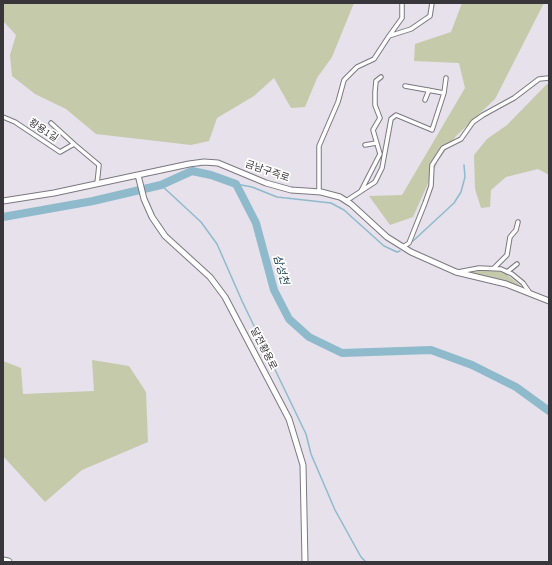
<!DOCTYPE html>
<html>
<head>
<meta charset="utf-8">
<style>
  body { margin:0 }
  #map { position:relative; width:552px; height:565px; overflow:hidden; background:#e6e1eb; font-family:"Source Sans 3",sans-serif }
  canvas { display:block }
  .frame { position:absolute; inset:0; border:4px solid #38363a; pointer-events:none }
</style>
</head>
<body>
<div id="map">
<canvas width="552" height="565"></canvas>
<div class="frame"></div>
</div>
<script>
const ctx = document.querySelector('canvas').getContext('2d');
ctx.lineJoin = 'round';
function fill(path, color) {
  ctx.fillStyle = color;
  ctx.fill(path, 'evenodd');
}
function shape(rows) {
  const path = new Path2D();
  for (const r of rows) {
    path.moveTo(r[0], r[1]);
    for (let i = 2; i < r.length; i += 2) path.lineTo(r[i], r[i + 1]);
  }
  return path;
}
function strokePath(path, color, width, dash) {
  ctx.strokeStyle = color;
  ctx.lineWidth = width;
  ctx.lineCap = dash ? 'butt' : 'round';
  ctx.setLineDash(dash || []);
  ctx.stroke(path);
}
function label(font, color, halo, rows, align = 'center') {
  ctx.font = font + ' "Source Sans 3","Noto Sans KR",sans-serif';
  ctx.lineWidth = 3.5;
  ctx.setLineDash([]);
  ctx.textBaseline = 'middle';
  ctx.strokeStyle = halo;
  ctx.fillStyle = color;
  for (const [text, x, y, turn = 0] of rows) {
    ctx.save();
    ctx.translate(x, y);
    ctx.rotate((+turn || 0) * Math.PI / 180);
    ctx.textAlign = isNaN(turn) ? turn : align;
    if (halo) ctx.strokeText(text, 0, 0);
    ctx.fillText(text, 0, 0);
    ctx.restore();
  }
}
fill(shape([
  [3,3,354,3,332,57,317,78,305,107,291,108,274,78,254,96,217,118,209,141,191,145,96,134,66,109,35,94,12,76,10,55,16,35,3,21],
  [462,3,544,3,495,99,456,136,438,161,413,217,390,225,369,196,402,195,465,88,459,63,414,61,415,44,451,32],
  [547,84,549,84,549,175,538,169,506,177,491,190,490,207,481,208,475,189,474,155,487,139,507,125],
  [483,270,498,270,506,274,521,286,469,273],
  [92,360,129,366,146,392,148,442,82,470,45,502,3,456,3,361,21,368,23,394,94,391]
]), '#c5caab');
strokePath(shape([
  [236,184,252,187,277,197,331,203,344,210,384,246,397,252,400,251],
  [161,185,201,222,217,244,242,301,306,434,311,454,335,510,361,557,366,562],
  [413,241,454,203,461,192,465,177,464,165]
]), '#8ebacc', 1.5);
strokePath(shape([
  [3,217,93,201,161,185,192,171,211,175,236,184,256,223,274,290,289,319,309,337,342,353,431,350,472,365,516,387,549,411]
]), '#8ebacc', 8);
const street = shape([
  [389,36,402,18,402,3],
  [405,86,444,93],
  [425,100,429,90],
  [3,117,15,122,60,152,74,144,99,165,97,184],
  [51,123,74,144],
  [365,145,376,143],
  [361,191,380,154,373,130,380,118,375,105,375,92,376,81,381,77],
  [319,192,319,146,338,102,344,80,357,67,374,59,389,36,411,29,430,16,432,3],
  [346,201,375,182,382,168,391,119,396,115,432,130,444,93,446,78],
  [403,247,409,243,425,203,431,186,432,165,443,148,461,139,473,122,483,115,514,98,539,79,549,78],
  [494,268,507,255,510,237,516,230,518,222],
  [458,272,479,268,501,269,512,274,523,283,530,293],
  [507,272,517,264]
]);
const secondary = shape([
  [138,175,144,199,152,217,165,236,210,277,225,297,289,419,303,465,305,562],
  [3,201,54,193,189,164,204,162,218,163,266,183,291,190,321,192,340,197,351,204,387,237,411,252,456,272,506,284,549,301]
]);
const highway = shape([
  [3,561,8,562]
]);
strokePath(street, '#7c7881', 5.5);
strokePath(secondary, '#7c7881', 7);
strokePath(highway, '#7c7881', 9);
strokePath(street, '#fff', 3.5);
strokePath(secondary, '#fff', 5);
strokePath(highway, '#fff', 7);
label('10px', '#38363a', '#fff', [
  ["황용1길",43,131,33],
  ["금남구즉로",267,172,19],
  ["달전황용로",263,349,63]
]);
label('italic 11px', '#103846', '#fff', [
  ["삼성천",280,270,74]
]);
</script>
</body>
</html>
